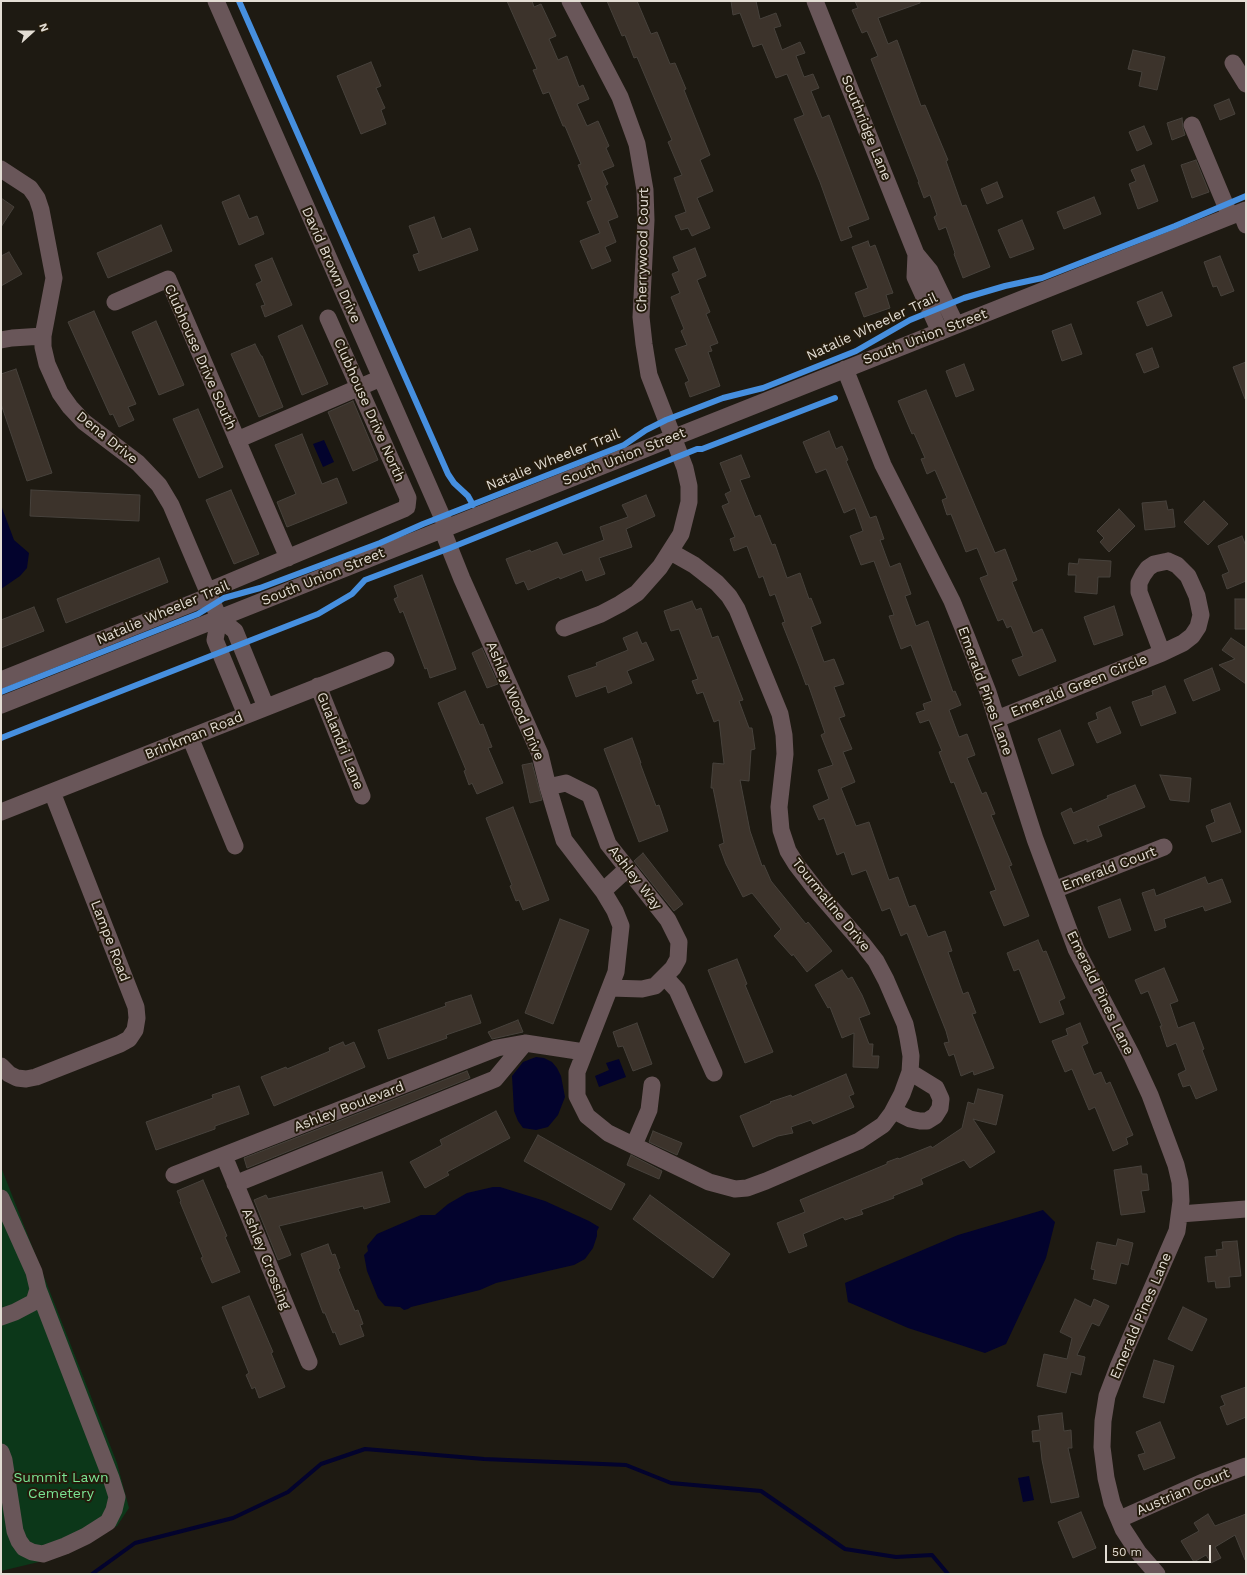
<!DOCTYPE html>
<html>
<head>
<meta charset="utf-8">
<style>
  body { margin:0 }
  #map { position:relative; width:1247px; height:1575px; overflow:hidden; background:#1e1a12; font-family:"Work Sans",sans-serif }
  canvas { display:block }
  .frame { position:absolute; inset:0; border:2px solid #e3ddd4; pointer-events:none }
  .north { position:absolute; left:12px; top:12px; width:40px; height:40px; -webkit-text-stroke:3px #241b0c; paint-order:stroke; rotate:69deg; font-size:11px; font-weight:700; line-height:16px; text-align:center; color:#e3ddd4 }
  .north::after { content:''; display:block; margin:auto; width:14px; height:18px; background:#e3ddd4; clip-path:polygon(50% 0,100% 100%,50% 72%,0 100%) }
  .scale { position:absolute; left:1105px; top:1545px; width:106px; height:18px; box-sizing:border-box; border:2px solid #e3ddd4; border-top:0; padding-left:5px; font-size:12px; line-height:14px; white-space:nowrap; color:#e3ddd4; -webkit-text-stroke:3px #241b0c; paint-order:stroke }
</style>
</head>
<body>
<div id="map">
<canvas width="1247" height="1575"></canvas>
<div class="frame"></div>
<div class="north">N</div>
<div class="scale">50 m</div>
</div>
<script>
const ctx = document.querySelector('canvas').getContext('2d');
ctx.lineJoin = 'round';
function fill(path, color) {
  ctx.fillStyle = color;
  ctx.fill(path, 'evenodd');
}
function shape(rows) {
  const path = new Path2D();
  for (const r of rows) {
    path.moveTo(r[0], r[1]);
    for (let i = 2; i < r.length; i += 2) path.lineTo(r[i], r[i + 1]);
  }
  return path;
}
function strokePath(path, color, width, dash) {
  ctx.strokeStyle = color;
  ctx.lineWidth = width;
  ctx.lineCap = dash ? 'butt' : 'round';
  ctx.setLineDash(dash || []);
  ctx.stroke(path);
}
function label(font, color, halo, rows, align = 'center') {
  ctx.font = font + ' "Work Sans",sans-serif';
  ctx.lineWidth = 4;
  ctx.setLineDash([]);
  ctx.textBaseline = 'middle';
  ctx.strokeStyle = halo;
  ctx.fillStyle = color;
  for (const [text, x, y, turn = 0] of rows) {
    ctx.save();
    ctx.translate(x, y);
    ctx.rotate((+turn || 0) * Math.PI / 180);
    ctx.textAlign = isNaN(turn) ? turn : align;
    if (halo) ctx.strokeText(text, 0, 0);
    ctx.fillText(text, 0, 0);
    ctx.restore();
  }
}
fill(shape([
  [1,1167,117,1463,129,1508,117,1526,47,1560,1,1571]
]), '#0c3719');
fill(shape([
  [324,440,334,462,323,467,313,444],
  [1,505,14,540,29,553,27,568,20,576,1,589],
  [536,1057,544,1058,552,1062,557,1068,561,1076,565,1097,558,1115,548,1127,536,1130,523,1128,518,1121,514,1111,512,1076,523,1062],
  [619,1059,626,1077,599,1087,595,1076,609,1070,606,1063],
  [493,1187,500,1187,545,1201,589,1221,599,1227,597,1231,597,1236,593,1248,585,1259,574,1265,496,1283,480,1290,411,1307,408,1309,404,1310,400,1307,385,1306,378,1298,367,1271,364,1255,368,1251,367,1246,377,1234,421,1215,435,1215,448,1204,467,1193],
  [1043,1210,1055,1222,1046,1258,1006,1344,985,1353,908,1328,848,1302,845,1283,958,1235],
  [1029,1476,1034,1500,1023,1502,1018,1478]
]), '#03032d');
strokePath(shape([
  [92,1574,135,1543,233,1518,288,1492,321,1464,365,1449,484,1459,626,1465,671,1483,761,1491,845,1549,896,1557,932,1555,948,1574]
]), '#03032d', 4);
const building = shape([
  [507,1,532,1,534,7,541,4,556,36,549,39,558,60,567,56,579,87,583,85,589,99,577,104,587,126,598,121,609,146,606,148,614,166,602,171,608,184,605,186,618,217,608,221,616,242,605,247,611,261,592,269,580,241,600,233,587,202,592,200,578,165,581,164,565,126,563,126,549,92,543,94,533,70,537,69,507,1],
  [607,1,637,1,651,34,657,32,670,64,675,63,686,89,684,90,710,155,700,160,713,191,697,198,710,228,692,236,688,228,681,230,675,216,686,212,674,178,682,175,668,142,672,140,637,57,634,58,625,35,622,36,607,1],
  [731,1,756,1,760,19,776,13,781,26,774,28,782,50,800,42,805,53,796,56,804,77,813,74,819,88,811,91,822,118,829,115,869,219,848,227,852,237,841,241,820,182,794,119,804,115,787,74,776,78,762,44,753,47,740,13,733,15,731,1],
  [855,1,920,1,920,3,878,18,888,44,897,40,921,106,925,105,948,160,946,161,962,206,966,205,990,267,963,278,954,254,955,253,946,227,939,230,934,217,937,215,930,195,924,198,918,182,919,182,871,59,878,56,867,31,862,33,852,10,858,8,855,1],
  [1133,50,1165,57,1157,90,1139,86,1142,72,1128,69,1133,50],
  [371,62,381,86,376,88,385,108,381,110,386,124,361,134,337,76,371,62],
  [1229,99,1235,114,1220,120,1214,105,1229,99],
  [1182,118,1183,128,1185,135,1172,140,1167,123,1182,118],
  [1144,126,1152,144,1137,151,1129,132,1144,126],
  [1196,160,1209,192,1192,198,1181,165,1196,160],
  [1144,165,1158,201,1138,209,1129,184,1136,181,1131,170,1144,165],
  [997,182,1003,197,987,204,981,189,997,182],
  [239,195,249,219,257,216,264,234,239,245,222,202,239,195],
  [1094,197,1101,214,1064,229,1057,212,1094,197],
  [1,198,14,207,1,227,1,198],
  [434,217,442,239,470,228,478,250,419,271,413,255,419,253,409,226,434,217],
  [1022,220,1034,249,1010,258,998,230,1022,220],
  [161,225,172,251,108,278,97,253,161,225],
  [868,241,870,247,875,245,893,293,886,295,890,308,864,317,855,293,868,288,852,247,868,241],
  [695,248,706,276,697,280,710,312,706,314,718,343,710,346,712,351,708,352,720,386,690,397,685,383,689,381,675,349,687,345,681,331,684,329,671,297,680,293,672,274,679,271,673,257,695,248],
  [9,252,22,274,1,286,1,256,9,252],
  [1220,256,1234,291,1221,296,1217,286,1213,287,1204,262,1220,256],
  [272,258,292,305,265,317,261,306,265,305,256,284,262,281,255,265,272,258],
  [1162,292,1172,316,1147,326,1137,302,1162,292],
  [94,311,136,404,128,407,134,420,119,427,113,414,110,415,68,322,94,311],
  [156,321,184,385,159,395,132,332,156,321],
  [1071,324,1082,354,1062,361,1052,331,1071,324],
  [302,325,328,384,302,395,278,336,302,325],
  [255,344,261,356,262,356,283,407,259,417,231,354,255,344],
  [1152,348,1159,367,1144,373,1136,354,1152,348],
  [1246,362,1246,398,1245,399,1233,367,1246,362],
  [964,364,974,390,956,397,946,371,964,364],
  [16,369,52,473,27,481,1,404,1,374,16,369],
  [926,390,995,553,1005,549,1017,580,1012,582,1033,633,1042,629,1056,661,1019,676,1012,660,1023,656,1011,626,1007,628,1003,619,998,621,980,578,988,575,977,548,966,552,951,514,947,515,942,500,947,498,935,470,927,474,921,459,925,458,914,433,912,434,898,401,926,390],
  [353,401,378,460,353,471,328,412,353,401],
  [198,409,223,467,199,478,173,419,198,409],
  [829,431,836,449,842,446,848,460,846,461,870,518,876,516,884,539,880,540,890,567,900,563,911,594,905,596,916,626,928,621,953,692,955,691,961,705,949,710,959,737,967,734,975,755,967,758,982,794,986,792,995,814,991,815,1012,865,1009,866,1029,916,1004,926,990,892,996,890,954,782,951,783,939,752,942,751,929,720,920,723,916,713,925,710,923,704,932,701,911,645,901,649,889,616,894,615,874,561,861,565,850,536,863,531,855,508,844,513,826,469,816,473,803,442,829,431],
  [302,434,322,484,337,478,347,503,287,527,277,502,296,494,275,445,302,434],
  [741,455,750,477,740,480,755,517,760,515,772,545,775,544,787,578,800,573,809,599,811,598,821,623,811,627,824,662,834,659,844,684,834,687,845,716,839,718,852,749,843,752,855,782,841,788,856,826,869,822,889,880,898,877,909,907,915,905,928,937,945,931,952,951,948,952,963,994,968,992,976,1013,972,1014,994,1068,974,1075,973,1071,961,1076,954,1054,949,1056,944,1043,949,1042,946,1031,907,933,901,936,890,908,882,911,866,870,852,875,844,852,837,855,824,818,819,820,813,806,829,799,818,770,833,765,821,735,825,733,808,684,806,685,799,666,782,623,785,622,775,594,770,596,763,576,759,578,747,546,734,551,730,539,735,537,722,506,729,503,725,494,731,491,720,463,741,455],
  [31,490,140,495,139,521,30,516,31,490],
  [231,490,259,554,234,564,206,500,231,490],
  [646,495,655,516,626,529,632,547,599,558,605,574,586,581,582,570,560,579,559,577,528,590,524,581,516,584,506,559,530,550,531,552,557,542,563,555,604,540,600,527,628,517,622,505,646,495],
  [1166,501,1168,510,1173,509,1175,527,1145,530,1142,503,1166,501],
  [1204,501,1228,524,1208,545,1184,522,1204,501],
  [1119,509,1135,526,1109,552,1100,542,1104,538,1097,531,1119,509],
  [1242,536,1246,546,1246,581,1227,589,1222,575,1229,572,1218,546,1242,536],
  [159,558,168,582,66,623,57,599,159,558],
  [1079,559,1111,561,1110,577,1098,577,1097,594,1075,592,1076,575,1068,575,1069,563,1078,564,1079,559],
  [422,575,456,669,430,678,427,668,425,669,403,611,400,613,394,599,398,597,394,586,422,575],
  [1235,599,1246,599,1246,629,1235,629,1235,599],
  [692,601,696,610,701,608,712,638,718,636,743,700,739,701,749,728,752,728,755,749,751,750,749,781,740,780,750,831,762,866,764,865,771,881,806,924,808,922,832,951,807,972,793,954,792,956,774,936,781,929,752,893,743,897,726,864,719,845,724,843,713,788,711,788,713,763,724,764,719,720,714,722,703,692,697,694,692,681,698,679,679,629,671,631,664,611,692,601],
  [1114,606,1123,635,1094,645,1084,617,1114,606],
  [34,607,44,631,1,648,1,620,34,607],
  [637,632,642,644,646,642,654,660,627,671,632,683,608,693,606,686,576,697,568,676,597,666,596,663,628,650,623,638,637,632],
  [1231,638,1246,648,1246,684,1219,665,1235,659,1222,650,1231,638],
  [482,648,498,684,487,688,472,653,482,648],
  [1212,668,1220,690,1193,701,1184,680,1212,668],
  [1165,686,1176,713,1141,726,1132,702,1153,695,1152,691,1165,686],
  [465,691,480,725,483,724,492,747,488,748,503,783,477,794,472,783,469,785,464,771,466,770,438,703,465,691],
  [1110,707,1121,733,1097,743,1088,723,1098,719,1096,713,1110,707],
  [1060,730,1074,765,1052,774,1038,739,1060,730],
  [632,738,641,763,640,763,656,806,659,805,668,831,639,842,604,749,632,738],
  [532,763,542,800,530,803,522,765,532,763],
  [1160,775,1191,778,1189,802,1170,800,1160,775],
  [1135,785,1145,807,1098,826,1102,836,1087,842,1087,839,1074,844,1061,813,1071,808,1073,813,1108,798,1107,796,1135,785],
  [1230,803,1241,832,1212,842,1206,826,1215,822,1211,810,1230,803],
  [513,807,549,900,523,910,519,900,516,901,510,886,512,885,486,818,513,807],
  [643,853,683,904,674,911,634,861,643,853],
  [1205,877,1208,884,1222,879,1231,902,1205,911,1203,906,1164,919,1166,927,1155,931,1142,893,1154,889,1156,896,1205,877],
  [1120,899,1131,930,1109,938,1098,907,1120,899],
  [560,919,589,930,553,1024,525,1013,560,919],
  [1038,940,1043,952,1046,951,1065,998,1059,1001,1064,1014,1040,1023,1019,969,1014,971,1007,953,1038,940],
  [737,959,747,984,745,985,773,1052,745,1063,708,970,737,959],
  [1164,968,1178,1001,1170,1004,1178,1028,1194,1022,1204,1049,1202,1050,1217,1090,1196,1099,1190,1085,1183,1087,1178,1074,1186,1070,1176,1043,1167,1047,1160,1026,1162,1026,1148,991,1141,994,1135,980,1164,968],
  [842,970,848,979,852,977,862,995,870,1014,859,1018,869,1044,873,1044,872,1056,879,1056,878,1068,853,1067,854,1033,842,1038,830,1007,828,1008,815,985,842,970],
  [471,995,481,1023,446,1035,447,1038,388,1059,378,1030,446,1006,445,1003,471,995],
  [518,1020,523,1032,492,1039,488,1032,518,1020],
  [637,1023,652,1064,633,1071,623,1046,618,1047,613,1032,637,1023],
  [1080,1023,1088,1043,1082,1046,1094,1075,1101,1072,1106,1084,1110,1082,1133,1135,1126,1138,1128,1144,1113,1151,1095,1107,1089,1110,1072,1069,1065,1072,1052,1041,1068,1035,1066,1029,1080,1023],
  [343,1042,345,1046,354,1042,365,1067,274,1106,261,1077,286,1067,287,1069,330,1051,329,1048,343,1042],
  [467,1071,470,1078,247,1168,244,1158,467,1071],
  [846,1074,854,1094,849,1096,854,1107,813,1124,811,1120,791,1127,793,1133,778,1136,753,1147,740,1116,771,1103,770,1102,791,1095,792,1097,846,1074],
  [239,1086,249,1114,215,1126,215,1129,156,1150,146,1122,213,1098,212,1095,239,1086],
  [978,1089,1003,1095,996,1125,973,1119,995,1152,970,1168,964,1160,921,1179,923,1184,893,1196,894,1198,861,1210,863,1214,845,1220,843,1217,803,1234,807,1246,789,1253,777,1223,805,1212,800,1200,887,1164,887,1162,898,1158,899,1159,931,1146,932,1148,962,1128,968,1102,974,1104,978,1089],
  [496,1111,510,1138,447,1172,449,1175,425,1188,410,1162,442,1145,440,1140,496,1111],
  [653,1131,682,1143,677,1155,649,1142,653,1131],
  [538,1135,625,1184,611,1210,524,1161,538,1135],
  [631,1155,662,1171,659,1179,627,1165,631,1155],
  [1141,1166,1142,1174,1147,1174,1149,1190,1141,1191,1145,1212,1121,1215,1114,1170,1141,1166],
  [382,1172,390,1202,364,1209,363,1206,279,1226,291,1255,278,1260,254,1200,266,1195,268,1199,382,1172],
  [203,1180,227,1236,225,1237,240,1272,212,1283,201,1258,203,1257,180,1202,181,1201,177,1191,203,1180],
  [650,1195,730,1254,713,1278,633,1219,650,1195],
  [1118,1239,1133,1243,1128,1265,1121,1263,1116,1284,1093,1279,1095,1270,1091,1269,1097,1242,1116,1246,1118,1239],
  [1237,1241,1241,1276,1229,1277,1230,1287,1216,1288,1215,1281,1208,1282,1205,1257,1217,1256,1216,1250,1223,1249,1222,1242,1237,1241],
  [328,1244,332,1255,335,1254,340,1268,338,1269,355,1311,358,1310,363,1324,360,1325,364,1336,340,1345,335,1332,333,1333,325,1313,323,1313,301,1254,328,1244],
  [249,1296,273,1352,271,1353,285,1387,259,1398,255,1387,252,1389,246,1375,249,1373,222,1307,249,1296],
  [1075,1299,1091,1307,1094,1299,1109,1306,1099,1326,1092,1323,1077,1355,1085,1357,1081,1375,1071,1372,1066,1393,1037,1386,1044,1354,1067,1359,1072,1338,1060,1332,1075,1299],
  [1183,1307,1207,1319,1192,1351,1168,1339,1183,1307],
  [1154,1360,1174,1366,1164,1403,1143,1397,1154,1360],
  [1246,1387,1246,1417,1227,1425,1220,1407,1225,1405,1221,1396,1246,1387],
  [1062,1413,1064,1431,1071,1430,1072,1448,1068,1448,1079,1497,1051,1503,1042,1460,1040,1441,1033,1442,1032,1431,1040,1430,1038,1416,1062,1413],
  [1160,1422,1175,1458,1144,1470,1138,1455,1145,1453,1136,1432,1160,1422],
  [1081,1512,1096,1548,1073,1558,1058,1522,1081,1512],
  [1208,1514,1215,1526,1246,1514,1246,1560,1245,1560,1235,1535,1215,1547,1221,1558,1211,1563,1206,1555,1194,1562,1181,1541,1199,1531,1194,1523,1208,1514]
]);
fill(building, '#3c332b');
strokePath(building, '#47423c', 1);
strokePath(shape([
  [216,1,447,528],
  [815,1,916,254,930,271,956,325],
  [1233,63,1246,84],
  [1192,125,1230,216],
  [1,169,30,188,37,198,41,210,54,278,43,336,43,347,47,364,60,393,70,407,84,422,138,463,159,485,171,505,219,618],
  [1241,212,1246,225],
  [916,254,915,277,940,332],
  [115,302,168,279,288,558],
  [1,340,12,338,43,336],
  [845,369,883,465,952,601,967,638,988,692,1035,839,1076,949,1132,1056,1150,1095,1176,1165,1180,1182,1181,1201,1177,1231,1118,1367,1107,1396,1103,1421,1102,1447,1106,1478,1112,1503,1123,1529,1138,1552,1157,1574],
  [237,440,381,378],
  [442,529,462,579,540,754,548,787,564,840,603,891,615,911,621,926,616,972,577,1072,577,1096,587,1116,608,1133,709,1182,735,1189,747,1188,766,1181,859,1141,883,1125,892,1113,902,1094,910,1072,911,1056,908,1038,905,1024,886,980,876,961,862,943,816,890,796,864,788,851,781,830,779,807,785,754,784,735,780,714,737,609,729,596,717,583,694,565,671,552],
  [1168,561,1177,565,1188,576,1197,596,1201,615,1198,627,1192,636,1183,643,1162,653,1139,592,1139,583,1143,575,1148,568,1154,564,1168,561],
  [208,591,404,509,407,507,408,498,328,318],
  [219,618,215,640,246,715],
  [219,618,235,631,266,707],
  [564,628,601,614,620,604,637,593,660,567,681,534,689,502,689,486,685,468,649,375,644,344,641,317,646,220,645,190,637,144,620,97,570,1],
  [1,680,210,596],
  [318,686,362,796],
  [1,705,1246,210],
  [997,719,1162,653],
  [190,737,235,846],
  [548,787,566,783,590,795,608,844,668,920,679,942,678,959,673,968,655,986,642,989,610,988],
  [1,812,386,660],
  [1054,890,1164,847],
  [603,891,627,869],
  [665,977,677,990,714,1073],
  [1,1066,9,1074,17,1078,26,1079,36,1077,120,1044,129,1039,135,1030,137,1018,136,1007,52,792],
  [894,1111,910,1119,920,1121,927,1121,935,1116,940,1108,941,1099,936,1088,910,1072],
  [634,1145,649,1110,652,1085],
  [224,1156,309,1362],
  [174,1175,497,1048,525,1043,584,1052],
  [235,1184,495,1079,525,1043],
  [1,1198,34,1272,38,1289,34,1302,15,1312,1,1317],
  [1180,1214,1246,1209],
  [1,1452,4,1460,15,1531,19,1541,24,1548,32,1552,43,1554,65,1546,86,1536,108,1522,114,1510,117,1497,111,1478,38,1289],
  [1120,1519,1203,1482,1246,1466]
]), '#695659', 17);
strokePath(shape([
  [239,1,448,474,454,483,468,496,473,505],
  [1,692,198,614,224,598,260,588,380,543,423,524,624,445,646,430,666,420,723,398,763,388,856,351,910,320,964,298,1005,286,1042,278,1175,226,1246,196],
  [1,738,318,614,352,594,365,580,450,548,697,449,702,449,835,398]
]), '#468fdf', 6);
label('14px', '#e3ddd4', '#241b0c', [
  ["Southridge Lane",866,128,68],
  ["Cherrywood Court",643,250,-89],
  ["David Brown Drive",331,265,66],
  ["Natalie Wheeler Trail",872,327,-25],
  ["South Union Street",925,337,-21],
  ["Clubhouse Drive South",200,357,66],
  ["Clubhouse Drive North",369,410,66],
  ["Dena Drive",107,438,39],
  ["South Union Street",624,457,-22],
  ["Natalie Wheeler Trail",553,460,-22],
  ["South Union Street",323,577,-22],
  ["Natalie Wheeler Trail",163,613,-23],
  ["Emerald Green Circle",1079,686,-22],
  ["Emerald Pines Lane",985,691,70],
  ["Ashley Wood Drive",515,701,67],
  ["Brinkman Road",194,736,-22],
  ["Gualandri Lane",340,741,68],
  ["Emerald Court",1109,869,-21],
  ["Ashley Way",635,878,52],
  ["Tourmaline Drive",831,905,51],
  ["Lampe Road",110,941,69],
  ["Emerald Pines Lane",1100,993,64],
  ["Ashley Boulevard",349,1107,-21],
  ["Ashley Crossing",266,1259,68],
  ["Emerald Pines Lane",1141,1316,-67],
  ["Austrian Court",1183,1492,-23]
]);
label('14px', '#7ae493', '#241b0c', [
  ["Summit Lawn",61,1478],
  ["Cemetery",61,1494]
]);
</script>
</body>
</html>
